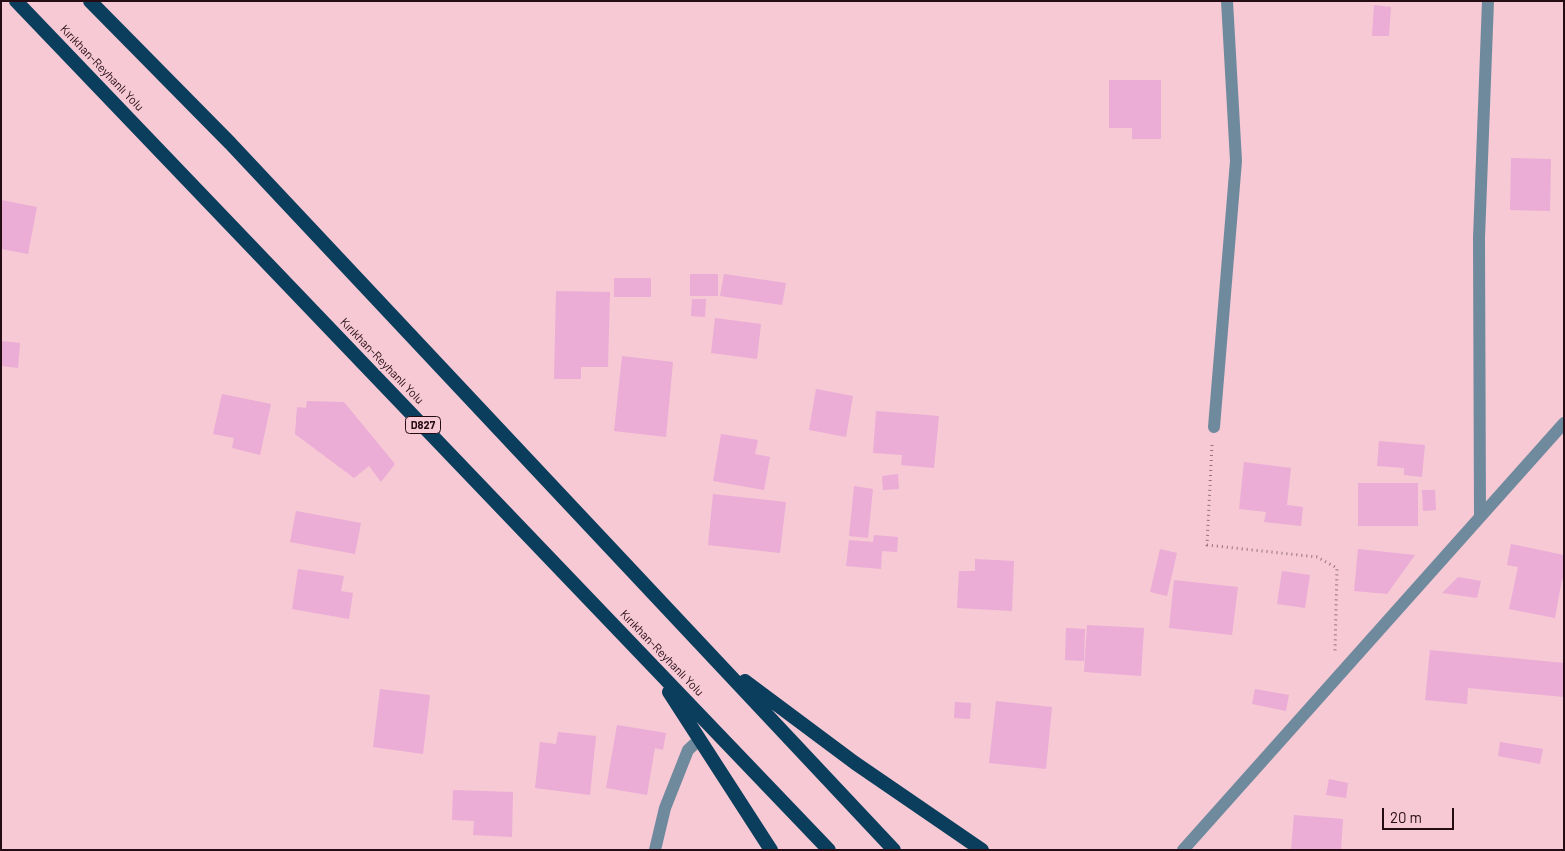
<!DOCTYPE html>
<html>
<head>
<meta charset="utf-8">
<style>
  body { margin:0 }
  #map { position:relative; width:1565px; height:851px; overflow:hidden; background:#f6c9d5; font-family:Barlow,sans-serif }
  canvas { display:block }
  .frame { position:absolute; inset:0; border:2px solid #250b14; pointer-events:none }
  .scale { position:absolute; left:1382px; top:808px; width:72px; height:22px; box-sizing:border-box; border:2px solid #250b14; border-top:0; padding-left:6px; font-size:15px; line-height:18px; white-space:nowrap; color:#250b14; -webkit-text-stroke:4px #f6c9d5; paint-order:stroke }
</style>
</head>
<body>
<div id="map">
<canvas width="1565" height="851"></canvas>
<div class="frame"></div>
<div class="scale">20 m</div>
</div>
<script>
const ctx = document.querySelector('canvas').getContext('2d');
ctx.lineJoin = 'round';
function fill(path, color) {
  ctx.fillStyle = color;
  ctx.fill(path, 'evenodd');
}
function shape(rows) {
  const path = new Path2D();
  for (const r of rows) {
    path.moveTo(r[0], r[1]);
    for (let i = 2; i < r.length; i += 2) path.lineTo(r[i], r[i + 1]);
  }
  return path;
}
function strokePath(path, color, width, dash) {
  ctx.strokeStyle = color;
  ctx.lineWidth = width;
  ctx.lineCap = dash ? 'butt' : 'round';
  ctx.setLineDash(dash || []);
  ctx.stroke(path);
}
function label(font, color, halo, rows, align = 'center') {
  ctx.font = font + ' Barlow,sans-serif';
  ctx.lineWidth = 4;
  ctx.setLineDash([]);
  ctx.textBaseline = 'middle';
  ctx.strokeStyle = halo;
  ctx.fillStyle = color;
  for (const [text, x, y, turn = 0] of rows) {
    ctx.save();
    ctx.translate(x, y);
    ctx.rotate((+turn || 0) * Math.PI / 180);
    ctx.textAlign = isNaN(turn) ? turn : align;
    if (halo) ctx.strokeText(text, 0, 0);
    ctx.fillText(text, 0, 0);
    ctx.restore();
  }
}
fill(shape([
  [1374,5,1391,7,1389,36,1372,36],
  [1109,80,1161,80,1161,139,1132,139,1132,128,1109,128],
  [1511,158,1551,159,1550,211,1510,210],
  [1,200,37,207,28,254,1,249],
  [690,274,718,274,718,296,690,296],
  [724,274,786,283,782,305,720,296],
  [614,278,651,278,651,297,614,297],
  [556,291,610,292,608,367,581,367,581,379,554,379],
  [692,299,706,299,705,317,691,316],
  [715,318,761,324,757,359,711,353],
  [1,341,20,343,18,368,1,366],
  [622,356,673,362,666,437,614,431],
  [816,389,853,396,846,437,809,430],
  [222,394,271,404,260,455,232,448,234,438,213,434],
  [307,401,344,402,395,464,381,482,369,466,354,478,295,434,297,407,306,408],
  [876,411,939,416,934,468,901,465,902,455,873,453],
  [721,434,758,440,755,454,770,457,764,490,713,481],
  [1379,441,1425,445,1422,477,1404,475,1404,468,1377,466],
  [1244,462,1291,468,1287,505,1303,507,1301,526,1264,522,1266,512,1239,509],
  [898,474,899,489,883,490,882,476],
  [1358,483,1418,483,1418,526,1358,526],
  [854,486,873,489,868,538,849,536],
  [1422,490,1435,490,1436,510,1423,511],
  [713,494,786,502,780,553,708,545],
  [296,511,361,523,355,554,290,542],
  [874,535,898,537,897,552,882,551,881,569,846,566,849,540,873,542],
  [1511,544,1564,555,1564,579,1562,579,1555,618,1509,609,1518,567,1507,565],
  [1160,549,1177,553,1167,596,1150,592],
  [1358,549,1415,555,1387,594,1354,591],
  [975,559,1014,561,1012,611,957,608,959,571,975,571],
  [298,569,344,576,341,591,353,593,349,619,292,609],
  [1282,571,1310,575,1305,608,1277,604],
  [1458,577,1481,581,1477,598,1442,593],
  [1174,580,1238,587,1232,635,1169,628],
  [1087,625,1144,628,1141,676,1084,672],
  [1066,628,1085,629,1084,661,1065,660],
  [1430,650,1564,663,1564,697,1468,688,1467,704,1425,700],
  [380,689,430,695,423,754,373,747],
  [1255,689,1289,695,1286,711,1252,704],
  [996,701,1052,707,1046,769,989,763],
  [955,702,971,703,970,719,954,718],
  [617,725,666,733,663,750,655,748,647,795,606,788],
  [558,732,596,736,590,795,535,788,540,742,556,744],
  [1500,742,1543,749,1540,764,1498,756],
  [1329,779,1348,783,1346,798,1326,795],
  [453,790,513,792,512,837,473,835,474,821,452,820],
  [1294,815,1343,819,1341,850,1291,850]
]), '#ebacd5');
strokePath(shape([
  [1212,445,1207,545,1317,557,1337,568,1335,651]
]), '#96727d', 3, [1, 4]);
strokePath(shape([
  [1214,427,1236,161,1227,1],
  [1480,517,1479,238,1488,1],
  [655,850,665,808,688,750,700,739],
  [1183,850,1564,423]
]), '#708a9d', 12);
strokePath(shape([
  [16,1,829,850],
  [90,1,230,143,894,850],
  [745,681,855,763,982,850],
  [669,692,771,850]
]), '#0a3e5c', 14);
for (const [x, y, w] of [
  [423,425,35]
]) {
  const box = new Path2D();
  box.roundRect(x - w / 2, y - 8.5, w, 17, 4);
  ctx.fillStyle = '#f6c9d5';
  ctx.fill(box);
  strokePath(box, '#250b14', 1);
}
label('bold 11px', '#250b14', null, [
  ["D827",423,425]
]);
label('12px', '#250b14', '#f6c9d5', [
  ["Kırıkhan-Reyhanlı Yolu",102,68,46],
  ["Kırıkhan-Reyhanlı Yolu",382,361,46],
  ["Kırıkhan-Reyhanlı Yolu",662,653,46]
]);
</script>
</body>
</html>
